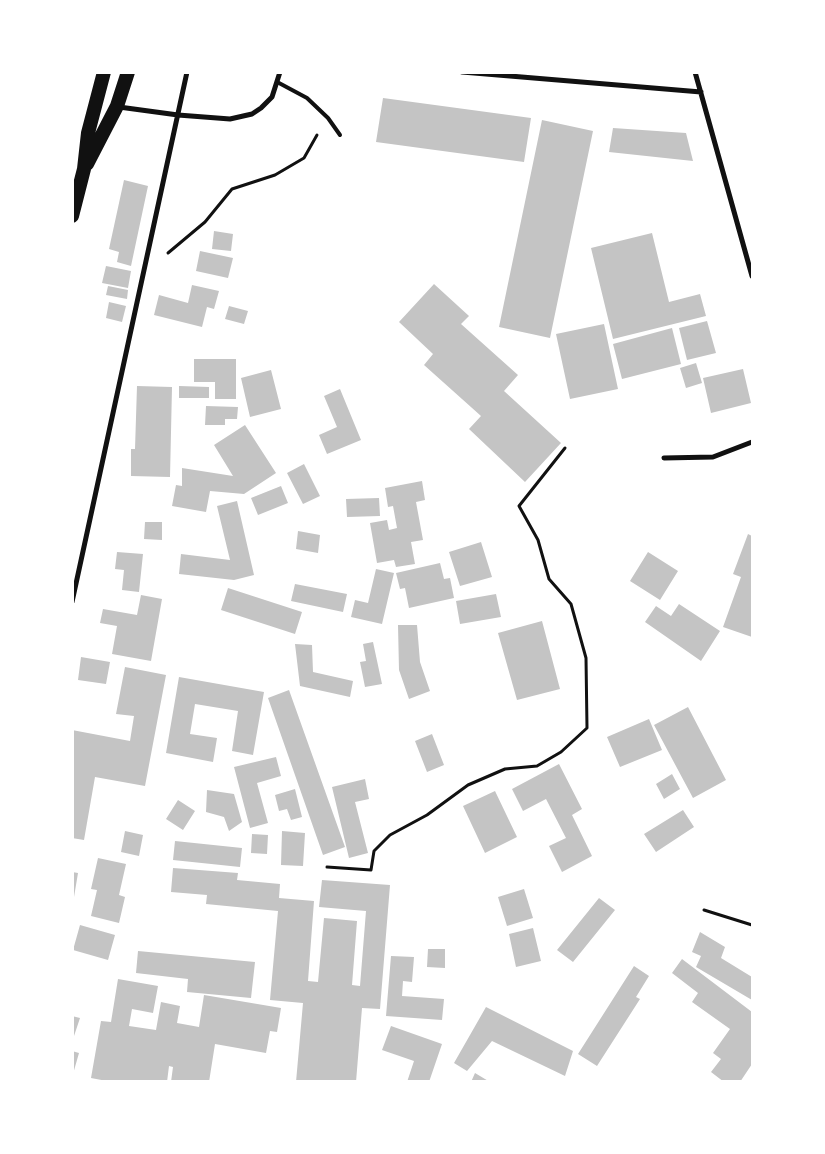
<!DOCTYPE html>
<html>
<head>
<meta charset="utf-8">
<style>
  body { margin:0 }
  #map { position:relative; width:825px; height:1154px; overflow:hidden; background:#fff; font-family:Montserrat,sans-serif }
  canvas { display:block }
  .frame { position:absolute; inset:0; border:74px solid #fff; pointer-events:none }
</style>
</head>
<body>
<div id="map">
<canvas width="825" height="1154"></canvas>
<div class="frame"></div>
</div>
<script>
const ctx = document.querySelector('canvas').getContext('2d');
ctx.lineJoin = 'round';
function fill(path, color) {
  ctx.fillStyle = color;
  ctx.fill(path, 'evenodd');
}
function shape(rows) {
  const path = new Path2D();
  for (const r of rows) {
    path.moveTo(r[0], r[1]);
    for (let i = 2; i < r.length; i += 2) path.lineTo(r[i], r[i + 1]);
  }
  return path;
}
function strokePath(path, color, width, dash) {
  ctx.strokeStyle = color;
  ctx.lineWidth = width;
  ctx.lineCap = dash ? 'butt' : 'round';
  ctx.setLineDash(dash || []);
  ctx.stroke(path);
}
fill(shape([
  [383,98,531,118,524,162,376,142],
  [542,120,593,131,550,338,499,327],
  [613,128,686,133,693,161,609,152],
  [124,180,148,186,131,266,117,262,119,252,109,249],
  [214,231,233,234,231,251,212,249],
  [652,233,669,302,700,294,706,316,613,339,591,248],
  [200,251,233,258,228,278,196,271],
  [106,266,131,271,128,288,102,283],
  [434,284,469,316,461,324,518,375,504,391,561,443,525,482,469,429,481,416,424,365,433,354,399,322],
  [192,285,219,291,214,309,207,307,202,327,154,315,159,295,188,303],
  [108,286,128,290,127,299,106,295],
  [109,302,126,306,122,322,106,318],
  [229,306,248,311,244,324,225,319],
  [707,321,716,353,687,360,679,328],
  [604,324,618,389,570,399,556,334],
  [672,328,681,364,622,379,613,344],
  [194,359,236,359,236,399,215,399,215,382,194,382],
  [696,363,702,383,686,388,680,368],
  [743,369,751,403,711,413,703,378],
  [271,370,281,409,250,417,241,378],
  [137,386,172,387,170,477,131,476,131,449,135,449],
  [179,386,209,387,209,398,179,398],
  [340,389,361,440,327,454,319,435,337,427,324,396],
  [206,406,238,407,237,419,225,419,225,425,205,425],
  [245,425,276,473,244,494,210,491,206,512,172,506,176,485,182,486,182,468,233,476,214,445],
  [304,464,320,496,303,504,287,473],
  [422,481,425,500,416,502,423,540,411,542,415,564,396,567,394,560,377,563,370,523,387,520,389,530,397,528,393,506,388,507,385,488],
  [281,486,288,503,258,515,251,498],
  [379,498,380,516,347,517,346,499],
  [237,501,254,575,234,580,179,574,181,554,230,560,217,506],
  [145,522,162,522,162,540,144,539],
  [298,531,320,535,318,553,296,549],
  [748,534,752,536,752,637,723,627,741,577,733,574],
  [481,542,492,577,460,586,449,552],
  [117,552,143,554,139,592,122,590,124,570,115,569],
  [648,552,678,571,660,600,630,581],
  [440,563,444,579,450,578,454,598,409,608,405,588,400,589,396,573],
  [376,569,394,573,382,624,351,617,355,600,368,603],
  [295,584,347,594,343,612,291,601],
  [228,588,302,612,295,634,221,610],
  [496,594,501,617,460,624,456,601],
  [141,595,162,599,151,661,112,654,117,626,100,623,103,609,137,615],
  [679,604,720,631,701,661,645,622,656,606,671,616],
  [542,621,560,689,517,700,498,633],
  [398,625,417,625,420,662,430,691,409,699,399,670],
  [373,642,382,684,365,687,360,662,366,661,363,644],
  [295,644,312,645,313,672,353,681,350,697,300,686],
  [81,657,110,662,106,684,78,680],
  [125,667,166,675,145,786,95,777,84,840,72,838,72,730,130,741,134,716,116,714],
  [179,677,264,692,253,755,232,751,238,711,195,704,190,734,217,738,213,762,166,753],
  [289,690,345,847,323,855,268,698],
  [688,707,726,780,693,798,654,725],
  [649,719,662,750,620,767,607,737],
  [432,734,444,765,427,772,415,741],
  [276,757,281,776,257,783,268,823,250,828,234,767],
  [559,764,582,809,572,815,592,856,562,872,549,846,566,838,546,799,523,811,512,789],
  [672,774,680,789,664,799,656,784],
  [365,779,369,799,355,802,368,853,349,858,332,787],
  [295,789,302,817,291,820,287,809,279,811,275,795],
  [207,790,234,794,242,822,229,831,224,817,206,812],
  [495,791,517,837,485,853,463,806],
  [178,800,195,811,183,830,166,819],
  [683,810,694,827,656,852,644,834],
  [125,831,143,835,139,856,121,852],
  [282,831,305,833,303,866,281,865],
  [252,834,268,835,267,854,251,853],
  [175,841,242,848,240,867,173,860],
  [98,858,126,864,119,895,125,897,119,923,91,916,97,890,91,889],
  [173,868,238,873,237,880,280,884,279,898,314,901,308,981,318,982,324,918,357,921,352,985,360,986,366,911,319,907,322,880,390,885,380,1009,362,1008,356,1082,296,1082,303,1003,270,1000,278,911,206,904,207,895,171,892],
  [72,872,78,873,74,897,72,897],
  [524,889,533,918,507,926,498,897],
  [599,898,615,910,573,962,557,950],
  [80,925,115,935,108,960,73,950],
  [533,928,541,961,516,967,509,934],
  [700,932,725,947,721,958,752,977,752,1000,696,967,701,956,692,952],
  [428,949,445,949,445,968,427,967],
  [138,951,255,962,251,998,187,992,188,979,136,973],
  [391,956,414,957,412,982,403,981,402,996,444,999,442,1020,386,1016],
  [682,959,752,1012,752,1064,740,1082,724,1082,711,1072,721,1059,713,1053,730,1029,692,1002,698,993,672,973],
  [634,966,649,976,636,997,640,999,597,1066,578,1054],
  [118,979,158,986,153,1013,132,1009,129,1026,156,1030,161,1002,180,1006,177,1023,199,1027,204,995,281,1008,277,1032,270,1031,266,1053,215,1044,209,1082,171,1082,173,1067,169,1066,167,1082,112,1082,91,1078,101,1021,111,1022],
  [486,1007,573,1051,565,1076,492,1041,467,1071,454,1063],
  [72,1016,80,1018,73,1039,72,1039],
  [391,1026,442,1044,429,1082,407,1082,414,1061,382,1050],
  [72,1051,79,1053,73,1074,72,1074],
  [475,1073,490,1082,471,1082]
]), '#c4c4c4');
strokePath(shape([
  [168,253,205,222,232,189,275,175,304,158,317,135],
  [327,867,371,870,374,851,390,835,427,815,468,785,505,769,537,766,561,752,587,728,586,658,571,604,549,579,538,540,519,506,565,448],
  [704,910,752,925]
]), '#111', 3);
strokePath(shape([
  [279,83,307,98,328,118,340,135]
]), '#111', 4);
strokePath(shape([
  [462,72,701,92],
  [695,72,752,276],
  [119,107,178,115,230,119,252,114,261,108,272,97,280,72],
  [664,458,713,457,752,442],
  [72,602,187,72]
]), '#111', 5);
strokePath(shape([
  [87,164,117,106,128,72],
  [72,216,84,169,88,133,104,72]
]), '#111', 14);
</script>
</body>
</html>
